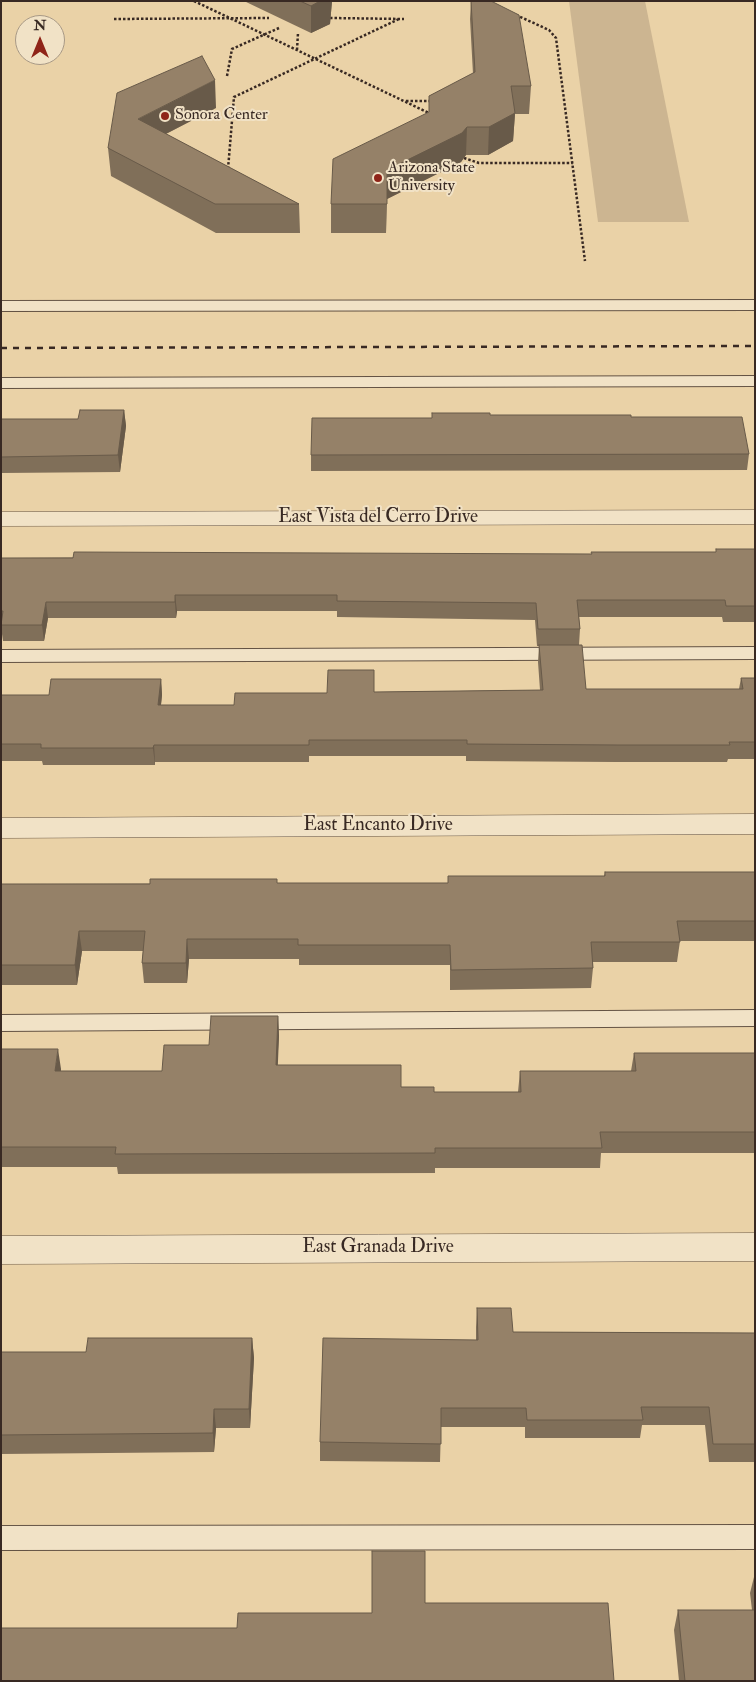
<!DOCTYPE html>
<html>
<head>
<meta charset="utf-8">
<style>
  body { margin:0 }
  #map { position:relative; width:756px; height:1682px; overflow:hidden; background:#ead2a7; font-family:"IM FELL Double Pica",serif }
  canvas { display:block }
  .frame { position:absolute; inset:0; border:2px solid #382923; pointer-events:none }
  .north { position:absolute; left:15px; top:15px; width:50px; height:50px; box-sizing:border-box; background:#f1e2c6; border:1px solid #a79885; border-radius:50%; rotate:0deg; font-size:14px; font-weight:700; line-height:20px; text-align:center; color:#382923 }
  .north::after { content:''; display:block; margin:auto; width:18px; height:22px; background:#8f2418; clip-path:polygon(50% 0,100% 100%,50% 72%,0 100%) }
</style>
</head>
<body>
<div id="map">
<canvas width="756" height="1682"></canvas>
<div class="frame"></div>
<div class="north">N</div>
</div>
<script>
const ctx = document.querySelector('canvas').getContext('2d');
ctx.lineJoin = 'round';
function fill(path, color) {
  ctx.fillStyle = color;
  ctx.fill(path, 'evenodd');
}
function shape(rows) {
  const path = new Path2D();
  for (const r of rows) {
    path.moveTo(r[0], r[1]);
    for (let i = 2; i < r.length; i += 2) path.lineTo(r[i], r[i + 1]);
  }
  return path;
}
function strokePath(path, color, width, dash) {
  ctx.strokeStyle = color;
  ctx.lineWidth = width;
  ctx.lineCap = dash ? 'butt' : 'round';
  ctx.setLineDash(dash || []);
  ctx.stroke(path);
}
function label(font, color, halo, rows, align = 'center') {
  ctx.font = font + ' "IM FELL Double Pica",serif';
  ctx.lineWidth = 4;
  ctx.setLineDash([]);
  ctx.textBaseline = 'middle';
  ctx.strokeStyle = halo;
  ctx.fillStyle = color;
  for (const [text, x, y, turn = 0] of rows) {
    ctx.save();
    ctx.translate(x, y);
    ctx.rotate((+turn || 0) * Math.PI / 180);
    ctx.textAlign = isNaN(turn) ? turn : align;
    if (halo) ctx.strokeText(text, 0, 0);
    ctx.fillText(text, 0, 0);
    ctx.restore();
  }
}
fill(shape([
  [569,1,645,1,689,222,598,222]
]), '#ccb591');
const service = shape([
  [755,300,755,310,1,311,1,301,755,300],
  [755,376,755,386,1,388,1,378,755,376],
  [755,647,755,659,1,662,1,650,755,647],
  [755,1010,755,1026,1,1031,1,1015,755,1010],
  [755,1525,755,1549,1,1550,1,1526,755,1525]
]);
const minor = shape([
  [755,510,755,524,1,526,1,512,755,510],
  [755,814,755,834,1,838,1,818,755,814],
  [755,1233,755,1261,1,1264,1,1236,755,1233]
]);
strokePath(service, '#645344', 2);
strokePath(minor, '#645344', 1);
strokePath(shape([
  [194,1,431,114],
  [516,15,549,30,556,38,585,261],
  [330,18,404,19],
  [114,19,269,18],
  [297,50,298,33],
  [227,76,232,49,279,28],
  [406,101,432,101],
  [464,158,479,163,573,163],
  [228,169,234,97,399,19]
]), '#382923', 2.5, [2.5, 2]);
fill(service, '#f1e2c6');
fill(minor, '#f1e2c6');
strokePath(shape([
  [1,348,755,346]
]), '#382923', 2.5, [6, 6]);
fill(shape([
  [244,1,332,1,330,24,311,33],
  [471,1,491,1,531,86,529,114,515,114,513,141,488,155,466,155,461,162,387,199,386,233,331,233,331,204,429,112,429,96,473,74,470,19],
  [216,108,166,134,299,204,300,233,216,233,111,176,108,148],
  [124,410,126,426,120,472,1,473,1,419,78,419],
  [490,415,631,417,749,454,747,470,311,471,311,455,432,418],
  [716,549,755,549,755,622,723,622,722,617,579,617,580,629,579,645,586,689,739,689,741,678,755,678,755,759,728,759,727,762,615,762,466,761,466,756,309,756,309,762,155,762,155,765,43,765,42,761,1,761,1,695,49,695,161,679,162,695,161,705,234,705,327,693,374,692,540,690,538,662,539,646,537,646,535,620,337,617,337,611,177,611,176,618,48,618,44,641,3,641,1,627,1,558,591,554,716,552],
  [605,872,755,872,755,941,680,941,677,962,593,962,593,968,591,988,450,990,450,965,299,965,299,959,189,959,187,983,144,983,142,963,143,951,82,951,77,985,1,985,1,884,448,883,448,876,604,876],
  [278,1016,279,1036,277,1065,401,1087,434,1092,518,1092,520,1071,631,1071,634,1053,755,1053,755,1153,601,1153,600,1168,435,1168,435,1173,118,1174,117,1167,1,1167,1,1049,61,1069,61,1071,162,1071,209,1045],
  [477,1308,513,1332,755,1333,755,1462,709,1462,705,1425,642,1425,640,1438,525,1438,525,1427,441,1427,440,1462,320,1461,320,1442,476,1340,476,1327],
  [252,1338,254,1358,250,1428,216,1428,214,1452,1,1454,1,1352,86,1352],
  [755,1573,755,1681,679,1681,674,1630,678,1610,752,1610,750,1593]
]), '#806f59');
fill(shape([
  [320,1,332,1,330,24,311,33,311,6],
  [215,80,216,108,140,147,138,119],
  [515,113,513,141,488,155,489,127],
  [467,127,466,155,461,162,387,199,386,233,387,170],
  [124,410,126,426,120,472,118,455],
  [175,595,177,611,176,618,175,602],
  [46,602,48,618,44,641,42,625],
  [161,679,162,695,159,722,158,705],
  [154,745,155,762,155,765,153,748],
  [79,931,82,951,77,985,75,965],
  [187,939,189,959,187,983,186,963],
  [278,1016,279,1036,277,1086,276,1065],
  [58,1049,61,1069,59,1092,55,1071],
  [252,1338,254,1358,250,1428,249,1409],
  [214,1409,216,1428,214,1452,213,1433]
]), '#685a49');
const building = shape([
  [300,1,320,1,311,6,300,1],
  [471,1,491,1,519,15,531,86,511,86,515,113,489,127,467,127,462,133,387,170,387,204,331,204,333,159,429,112,429,96,475,72,471,1],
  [202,56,215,80,138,119,299,204,215,204,108,148,117,93,202,56],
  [80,410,124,410,118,455,1,457,1,419,78,419,80,410],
  [432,413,490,413,490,415,631,415,631,417,742,417,749,454,311,455,312,418,432,418,432,413],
  [716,549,755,549,755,606,726,606,725,600,577,600,580,629,538,629,536,603,337,601,337,595,175,595,175,602,46,602,42,625,1,625,3,611,1,611,1,558,73,558,74,552,592,554,591,552,716,552,716,549],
  [539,645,582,645,586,689,743,689,741,678,755,678,755,742,729,742,730,745,617,745,467,744,467,740,309,740,309,745,154,745,153,748,41,748,41,744,1,744,1,695,49,695,51,679,161,679,158,705,234,705,235,693,327,693,328,670,374,670,374,692,543,690,539,645],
  [605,872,755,872,755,921,677,921,680,942,591,942,593,968,451,970,450,945,298,945,298,939,187,939,186,963,142,963,145,931,79,931,75,965,1,965,1,884,150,884,150,879,277,879,277,883,448,883,448,876,605,876,605,872],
  [211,1016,278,1016,276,1065,401,1065,401,1087,434,1087,434,1092,521,1092,520,1071,636,1071,634,1053,755,1053,755,1132,600,1132,602,1148,435,1148,435,1153,115,1154,116,1147,1,1147,1,1049,58,1049,55,1071,162,1071,164,1045,209,1045,211,1016],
  [477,1308,511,1308,513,1332,755,1333,755,1444,713,1444,709,1407,641,1407,643,1420,527,1420,526,1408,441,1408,441,1444,320,1442,323,1338,478,1340,477,1308],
  [88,1338,252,1338,249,1409,214,1409,213,1433,1,1435,1,1352,86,1352,88,1338],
  [372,1551,425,1551,425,1603,608,1603,614,1681,1,1681,1,1628,237,1628,238,1613,372,1613,372,1551],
  [678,1610,755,1610,755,1681,685,1681,678,1610]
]);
fill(building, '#958168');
strokePath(building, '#685a49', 1);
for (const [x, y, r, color] of [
  [165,116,5,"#8f2418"],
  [378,178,5,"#8f2418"]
]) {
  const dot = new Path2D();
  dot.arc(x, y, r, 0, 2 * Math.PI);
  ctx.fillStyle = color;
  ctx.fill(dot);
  strokePath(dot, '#f1e2c6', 2);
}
label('16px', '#382923', '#f1e2c6', [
  ["Sonora Center",175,116],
  ["Arizona State",388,169],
  ["University",388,187]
], 'left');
label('19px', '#382923', '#f1e2c6', [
  ["East Vista del Cerro Drive",378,518],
  ["East Encanto Drive",378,826],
  ["East Granada Drive",378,1248]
]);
</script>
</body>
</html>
